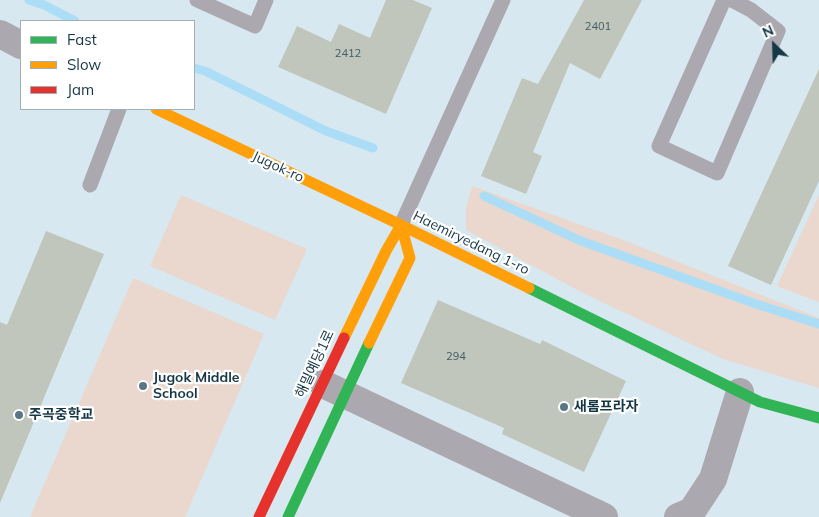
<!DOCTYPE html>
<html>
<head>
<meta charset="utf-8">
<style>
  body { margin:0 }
  #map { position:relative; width:819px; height:517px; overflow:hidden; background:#d8e8f0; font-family:Mulish,sans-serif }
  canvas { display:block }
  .legend { position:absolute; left:20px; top:20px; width:175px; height:90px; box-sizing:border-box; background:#fff; border:1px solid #a2afb5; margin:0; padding:6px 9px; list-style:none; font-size:15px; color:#163846 }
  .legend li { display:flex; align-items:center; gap:10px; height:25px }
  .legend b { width:25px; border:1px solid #a2afb5 }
  .north { position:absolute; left:749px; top:20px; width:50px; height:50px; -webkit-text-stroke:4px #fff; paint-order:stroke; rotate:336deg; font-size:14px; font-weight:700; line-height:20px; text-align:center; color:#163846 }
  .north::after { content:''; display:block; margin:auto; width:18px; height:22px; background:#163846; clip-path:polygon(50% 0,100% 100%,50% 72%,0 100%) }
</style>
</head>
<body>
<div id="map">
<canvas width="819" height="517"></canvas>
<ul class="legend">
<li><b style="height:6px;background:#30b455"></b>Fast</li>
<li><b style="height:6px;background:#ff9f0a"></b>Slow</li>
<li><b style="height:6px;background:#e5322d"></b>Jam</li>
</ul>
<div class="north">N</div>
</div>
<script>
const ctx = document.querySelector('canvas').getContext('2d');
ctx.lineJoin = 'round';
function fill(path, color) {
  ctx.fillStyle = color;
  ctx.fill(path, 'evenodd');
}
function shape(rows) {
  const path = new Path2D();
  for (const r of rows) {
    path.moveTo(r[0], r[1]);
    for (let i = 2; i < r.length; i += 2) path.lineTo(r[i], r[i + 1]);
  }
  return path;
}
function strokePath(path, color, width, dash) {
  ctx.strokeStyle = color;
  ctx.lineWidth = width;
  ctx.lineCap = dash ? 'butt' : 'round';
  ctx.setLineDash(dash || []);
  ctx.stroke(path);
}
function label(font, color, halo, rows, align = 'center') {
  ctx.font = font + ' Mulish,"Noto Sans KR",sans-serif';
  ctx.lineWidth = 4.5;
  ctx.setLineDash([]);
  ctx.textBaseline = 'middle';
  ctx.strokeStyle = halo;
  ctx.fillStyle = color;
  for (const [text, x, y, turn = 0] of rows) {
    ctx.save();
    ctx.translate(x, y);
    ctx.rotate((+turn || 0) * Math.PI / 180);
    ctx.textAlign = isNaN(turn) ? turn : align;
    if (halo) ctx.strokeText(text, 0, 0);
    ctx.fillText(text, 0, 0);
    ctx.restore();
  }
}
fill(shape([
  [472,186,626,241,819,318,819,388,723,359,585,294,466,230,466,209],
  [181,195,307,249,275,320,150,266],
  [819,195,819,302,777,286],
  [133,278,264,334,185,517,30,517]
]), '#ead7cd');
strokePath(shape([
  [29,0,44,5,75,21],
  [194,68,205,71,326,131,373,148],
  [484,196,581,241,756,304,819,324]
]), '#abdef6', 9);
fill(shape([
  [386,0,413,0,432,8,386,114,278,67,297,26,331,42,339,24,370,38],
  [584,0,642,0,600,79,570,63,533,152,542,156,526,194,481,176,522,78,538,84],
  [819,69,819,181,771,285,728,266],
  [46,231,104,254,0,503,0,322,7,325],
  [438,300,540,344,542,340,626,381,584,472,502,434,504,428,401,383]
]), '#c0c6bc');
strokePath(shape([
  [197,0,255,26,266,0],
  [724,0,659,146,717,173,778,31,751,10,732,0],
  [90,185,119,109],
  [401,225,503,0]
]), '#aca8af', 15);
strokePath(shape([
  [0,34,21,45],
  [323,384,604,517],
  [678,517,692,511,713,479,740,392]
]), '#aca8af', 28);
strokePath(shape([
  [529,288,760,402,819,418],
  [288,517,369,343]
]), '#30b455', 11);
strokePath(shape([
  [156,109,401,225,529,288],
  [344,338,386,251,401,225],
  [369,343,410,258,401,225]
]), '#ff9f0a', 11);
strokePath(shape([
  [259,517,344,338]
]), '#e5322d', 11);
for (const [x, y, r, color] of [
  [143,386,5,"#5a7682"],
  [564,407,5,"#5a7682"],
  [19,415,5,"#5a7682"]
]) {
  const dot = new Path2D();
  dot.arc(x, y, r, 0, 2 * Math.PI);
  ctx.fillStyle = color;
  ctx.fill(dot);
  strokePath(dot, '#fff', 2);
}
label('11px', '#405c64', null, [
  ["2401",598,27],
  ["2412",348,54],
  ["294",456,357]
]);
label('14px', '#163846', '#fff', [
  ["Jugok-ro",278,167,25],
  ["Haemiryedang 1-ro",471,243,26],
  ["해밀예당1로",315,364,-65]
]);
label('bold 14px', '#163846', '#fff', [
  ["Jugok Middle",153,378],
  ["School",153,394],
  ["새롬프라자",574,407],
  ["주곡중학교",29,415]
], 'left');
</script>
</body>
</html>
